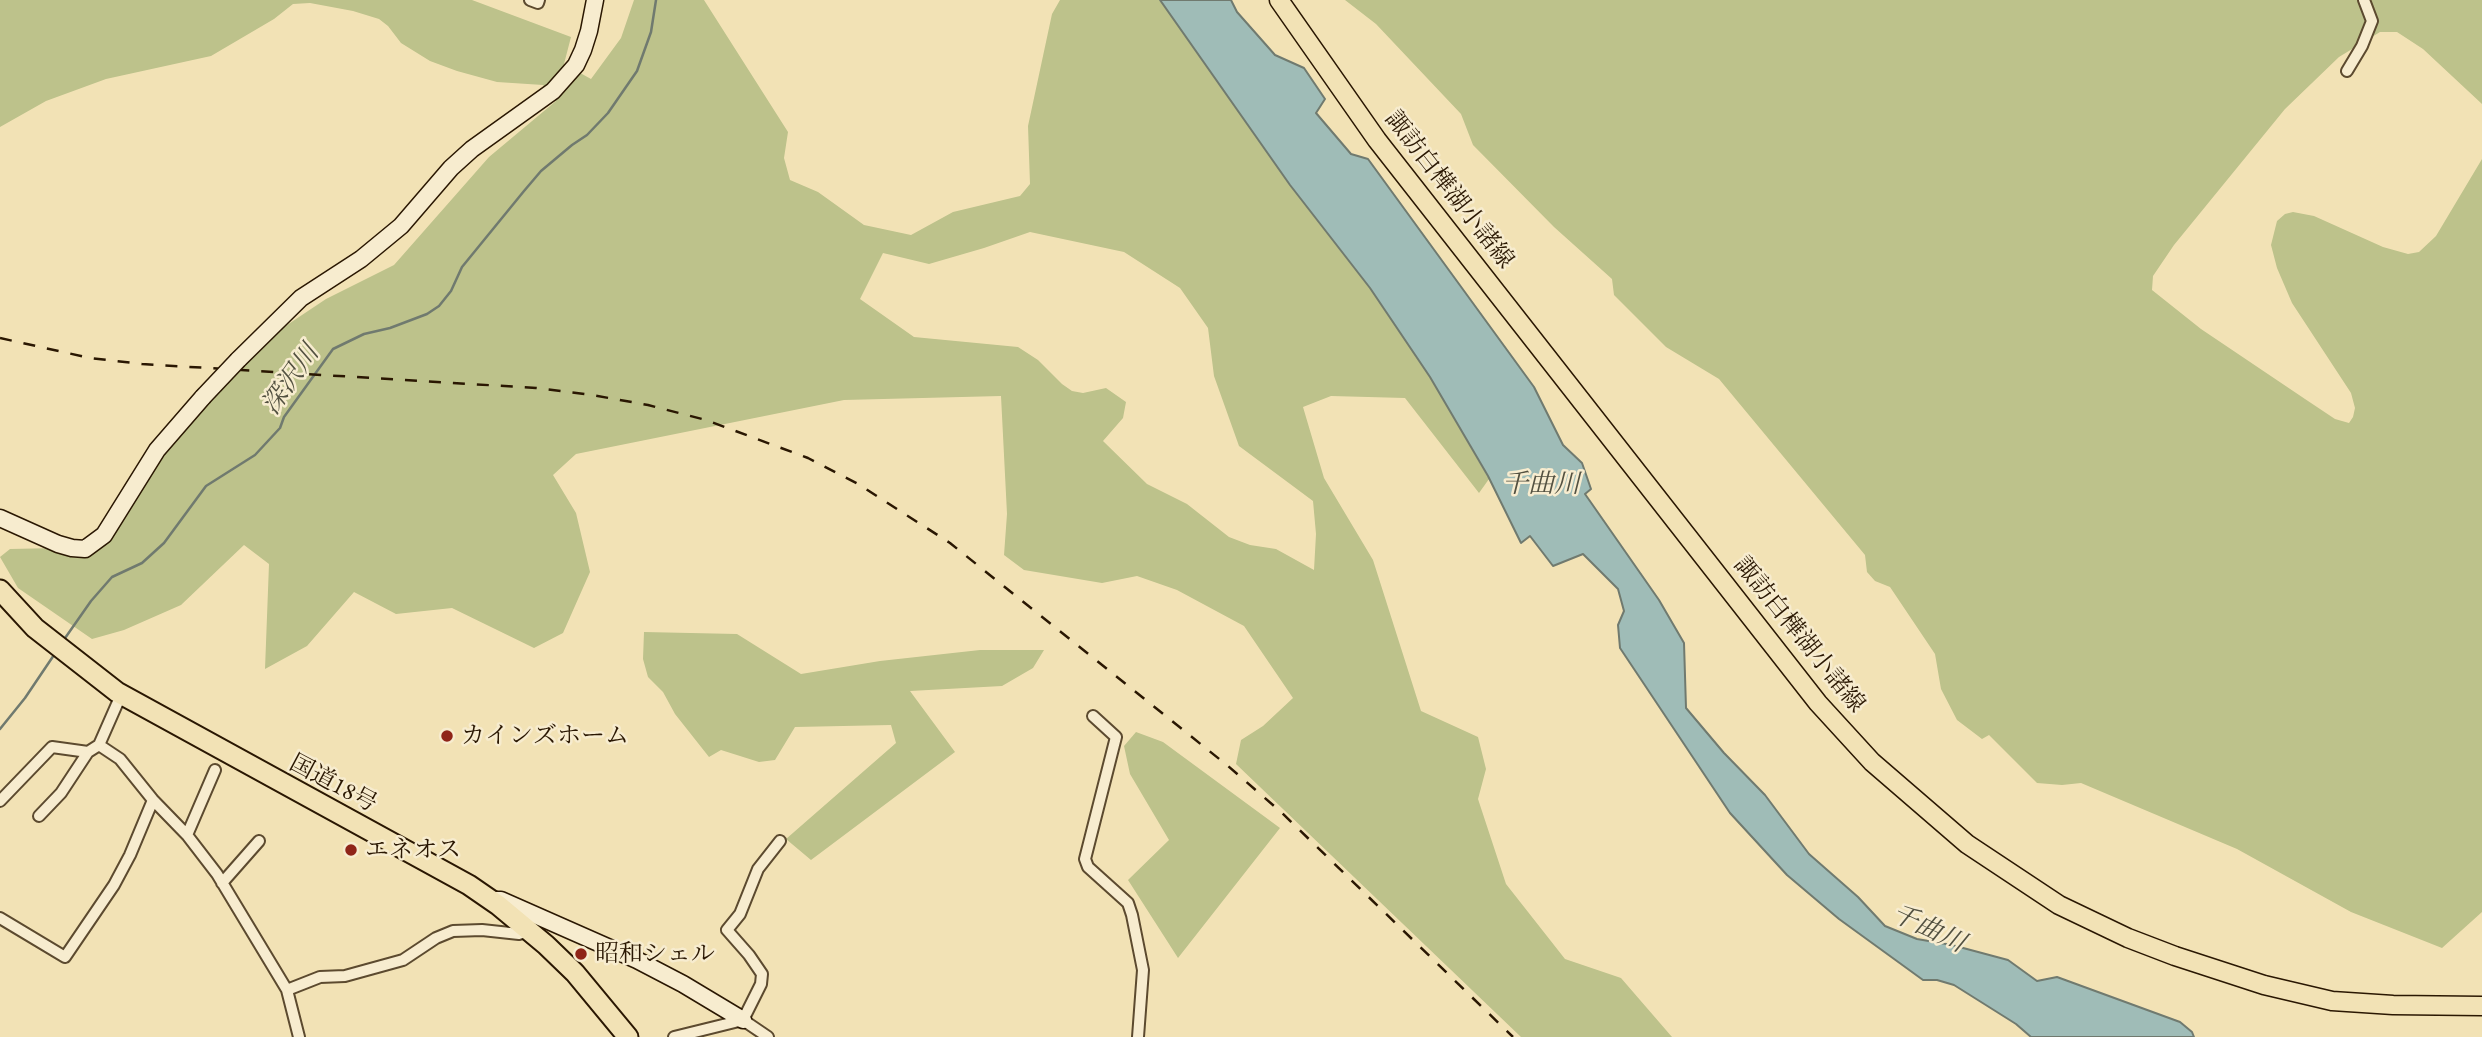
<!DOCTYPE html>
<html>
<head>
<meta charset="utf-8">
<style>
  body { margin:0 }
  canvas { display:block; background:#f2e2b5 }
</style>
</head>
<body>
<canvas width="2482" height="1037"></canvas>
<script>
const ctx = document.querySelector('canvas').getContext('2d');
ctx.lineJoin = 'round';
function fill(path, color) {
  ctx.fillStyle = color;
  ctx.fill(path, 'evenodd');
}
function shape(rows) {
  const path = new Path2D();
  for (const r of rows) {
    path.moveTo(r[0], r[1]);
    for (let i = 2; i < r.length; i += 2) path.lineTo(r[i], r[i + 1]);
  }
  return path;
}
function strokePath(path, color, width, dash) {
  ctx.strokeStyle = color;
  ctx.lineWidth = width;
  ctx.lineCap = dash ? 'butt' : 'round';
  ctx.setLineDash(dash || []);
  ctx.stroke(path);
}
function label(font, color, halo, rows, align = 'center') {
  ctx.font = font + ' "EB Garamond","Noto Serif JP",serif';
  ctx.lineWidth = 5;
  ctx.setLineDash([]);
  ctx.textBaseline = 'middle';
  ctx.strokeStyle = halo;
  ctx.fillStyle = color;
  for (const [text, x, y, turn = 0] of rows) {
    ctx.save();
    ctx.translate(x, y);
    ctx.rotate((+turn || 0) * Math.PI / 180);
    ctx.textAlign = isNaN(turn) ? turn : align;
    if (halo) ctx.strokeText(text, 0, 0);
    ctx.fillText(text, 0, 0);
    ctx.restore();
  }
}
fill(shape([
  [0,0,472,0,571,37,564,64,591,79,621,38,634,0,704,0,788,132,784,158,790,180,818,192,864,225,911,235,953,212,1020,196,1030,184,1028,126,1052,14,1060,0,1160,0,1290,185,1370,288,1430,377,1489,479,1479,493,1405,398,1331,396,1303,407,1324,478,1373,560,1421,711,1478,737,1486,769,1478,799,1506,884,1565,959,1621,978,1672,1037,1521,1037,1236,764,1241,740,1263,726,1293,698,1244,626,1177,590,1137,576,1102,583,1024,570,1004,555,1007,514,1001,396,844,400,576,454,553,475,576,513,590,572,563,633,534,648,452,608,396,614,354,592,307,646,265,669,269,564,244,545,181,605,124,630,92,639,18,588,0,557,10,549,56,548,78,555,209,399,284,327,326,299,394,265,489,157,556,101,543,85,497,82,457,71,430,61,401,43,388,26,379,19,353,11,310,3,293,4,274,19,211,56,106,79,46,101,0,127],
  [1030,232,1124,252,1180,288,1208,328,1214,376,1239,446,1313,501,1316,534,1314,570,1276,549,1250,545,1229,537,1187,504,1147,484,1103,441,1123,418,1126,402,1106,388,1083,393,1072,391,1062,384,1038,360,1018,347,914,337,860,299,883,253,929,264,984,248],
  [1345,0,2482,0,2482,104,2423,49,2397,32,2380,32,2339,57,2285,109,2174,245,2153,276,2152,290,2201,329,2305,399,2335,419,2349,423,2353,417,2355,408,2351,393,2292,303,2277,268,2271,245,2277,221,2285,214,2293,212,2314,216,2383,247,2408,254,2419,252,2436,236,2482,159,2482,912,2442,948,2351,912,2237,849,2081,783,2062,785,2037,783,1989,735,1982,739,1957,720,1941,689,1935,654,1890,587,1875,581,1867,572,1865,555,1719,379,1666,347,1614,295,1612,279,1554,227,1473,145,1461,114,1376,24],
  [644,632,737,634,801,674,880,661,980,650,1044,650,1033,668,1002,686,910,691,955,752,811,860,786,839,896,743,891,725,795,727,775,760,759,762,721,750,709,757,675,714,663,692,648,677,643,659],
  [1136,732,1163,742,1280,828,1178,958,1128,880,1169,840,1130,774,1124,746]
]), '#bdc28b');
const water = shape([
  [1160,0,1231,0,1237,12,1275,55,1304,68,1325,99,1316,113,1351,154,1368,159,1534,387,1563,445,1582,463,1591,489,1585,494,1659,600,1684,643,1686,708,1724,753,1765,795,1809,854,1858,897,1885,926,1917,939,1952,945,2008,960,2037,981,2057,977,2180,1022,2192,1032,2194,1037,2031,1037,2016,1024,1954,985,1937,980,1923,980,1839,919,1787,875,1730,813,1620,648,1618,625,1624,611,1618,589,1583,554,1553,566,1530,536,1521,543,1488,476,1430,377,1370,288,1290,185,1160,0]
]);
fill(water, '#9fbcb7');
strokePath(water, '#707a6f', 2);
strokePath(shape([
  [63,641,91,601,112,577,142,563,164,543,206,486,255,455,280,428,284,417,333,349,364,334,390,328,427,314,439,306,451,291,462,267,524,191,541,171,572,145,587,135,608,113,637,71,651,32,656,0],
  [0,729,25,698,56,652]
]), '#707a6f', 2.5);
const street = shape([
  [530,0,538,3,539,0],
  [2347,71,2362,46,2372,21,2364,0],
  [1093,716,1116,737,1085,859,1088,867,1128,903,1132,915,1143,970,1138,1037],
  [99,745,120,759,153,800,187,835,217,874,287,990,299,1037],
  [0,801,52,747,88,752],
  [39,816,61,793,88,752,99,745,121,695],
  [187,835,215,770],
  [222,883,259,841],
  [0,918,65,957,114,885,130,855,153,800],
  [287,990,320,977,345,976,403,960,436,938,453,931,482,930,519,934,529,931],
  [743,1020,761,984,762,974,749,955,727,930,740,914,758,869,780,841],
  [674,1037,743,1020,768,1037]
]);
const secondary = shape([
  [238,360,301,298,361,259,401,226,451,168,472,149,553,91,576,65,583,50,589,31,595,0],
  [0,518,58,544,72,548,85,549,104,535,157,450,203,397],
  [494,900,501,900,637,960,683,984,743,1020]
]);
const primary = shape([
  [1279,0,1377,140,1818,703,1872,762,1967,844,2059,905,2128,938,2175,956,2264,985,2332,1001,2393,1005,2482,1006]
]);
const highway = shape([
  [0,590,35,628,117,692,469,885,498,905,546,945,575,973,628,1037]
]);
strokePath(street, '#5c4a2f', 14);
strokePath(secondary, '#2a1702', 19);
strokePath(primary, '#2a1702', 21);
strokePath(highway, '#2a1702', 23);
strokePath(street, '#f7eccf', 10);
strokePath(secondary, '#f7eccf', 16);
strokePath(primary, '#f2e2b5', 18);
strokePath(highway, '#f2e2b5', 19);
strokePath(shape([
  [0,338,90,358,142,364,536,388,592,395,648,405,706,420,808,458,858,484,950,543,1228,766,1281,812,1513,1037]
]), '#2a1702', 2.5, [12, 12]);
const secondaryBridge = shape([
  [203,397,238,360]
]);
strokePath(secondaryBridge, '#2a1702', 19, []);
strokePath(secondaryBridge, '#f7eccf', 16);
for (const [x, y, r, color] of [
  [447,736,7,"#8f2418"],
  [351,850,7,"#8f2418"],
  [581,954,7,"#8f2418"]
]) {
  const dot = new Path2D();
  dot.arc(x, y, r, 0, 2 * Math.PI);
  ctx.fillStyle = color;
  ctx.fill(dot);
  strokePath(dot, '#f7eccf', 2.5);
}
label('24px', '#2a1702', '#f7eccf', [
  ["諏訪白樺湖小諸線",1449,190,52],
  ["諏訪白樺湖小諸線",1799,635,51],
  ["国道18号",333,784,28]
]);
label('24px', '#2a1702', '#f7eccf', [
  ["カインズホーム",461,736],
  ["エネオス",365,850],
  ["昭和シェル",595,954]
], 'left');
label('italic 26px', '#535141', '#f7eccf', [
  ["深沢川",291,380,-55],
  ["千曲川",1541,485],
  ["千曲川",1928,929,25]
]);
</script>
</body>
</html>
